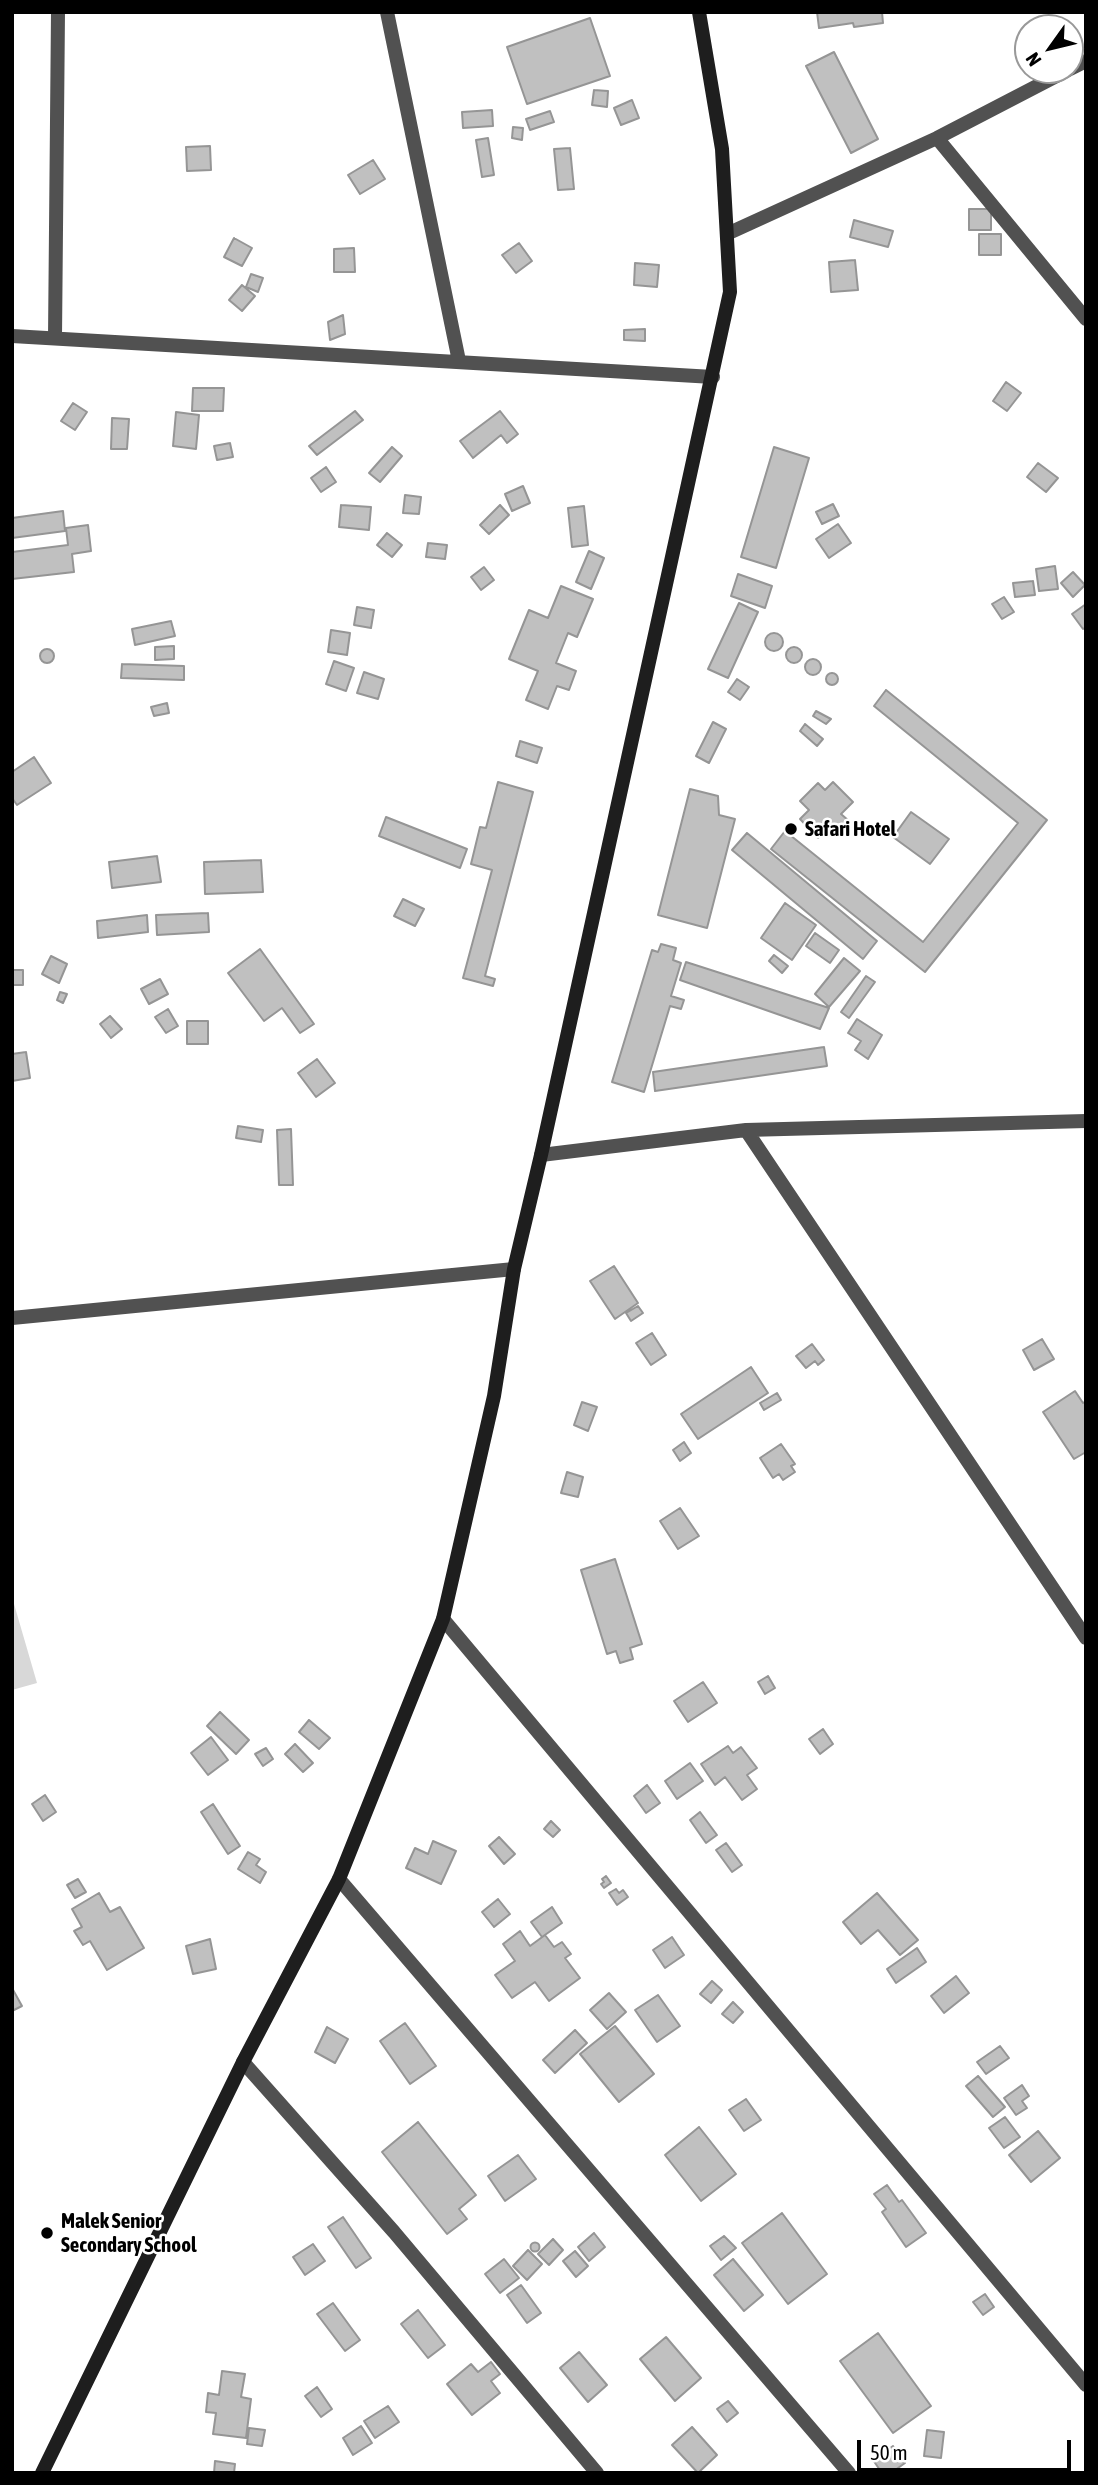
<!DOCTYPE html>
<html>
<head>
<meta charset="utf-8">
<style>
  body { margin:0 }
  #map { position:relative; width:1098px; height:2485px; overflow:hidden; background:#fff; font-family:"Asap Condensed",sans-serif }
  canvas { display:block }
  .frame { position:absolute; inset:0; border:14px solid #000; pointer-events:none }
  .north { position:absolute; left:1014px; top:14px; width:70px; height:70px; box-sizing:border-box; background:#fff; border:2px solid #999; border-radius:50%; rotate:236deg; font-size:19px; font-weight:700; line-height:28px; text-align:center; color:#000 }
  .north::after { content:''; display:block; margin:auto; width:24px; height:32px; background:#000; clip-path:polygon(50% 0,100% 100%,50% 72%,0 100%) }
  .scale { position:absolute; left:857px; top:2440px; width:214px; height:32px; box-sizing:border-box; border:4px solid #000; border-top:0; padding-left:9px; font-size:21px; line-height:24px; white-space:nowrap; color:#000; -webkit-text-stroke:5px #fff; paint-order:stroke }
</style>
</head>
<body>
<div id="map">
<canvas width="1098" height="2485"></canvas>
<div class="frame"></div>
<div class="north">N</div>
<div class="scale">50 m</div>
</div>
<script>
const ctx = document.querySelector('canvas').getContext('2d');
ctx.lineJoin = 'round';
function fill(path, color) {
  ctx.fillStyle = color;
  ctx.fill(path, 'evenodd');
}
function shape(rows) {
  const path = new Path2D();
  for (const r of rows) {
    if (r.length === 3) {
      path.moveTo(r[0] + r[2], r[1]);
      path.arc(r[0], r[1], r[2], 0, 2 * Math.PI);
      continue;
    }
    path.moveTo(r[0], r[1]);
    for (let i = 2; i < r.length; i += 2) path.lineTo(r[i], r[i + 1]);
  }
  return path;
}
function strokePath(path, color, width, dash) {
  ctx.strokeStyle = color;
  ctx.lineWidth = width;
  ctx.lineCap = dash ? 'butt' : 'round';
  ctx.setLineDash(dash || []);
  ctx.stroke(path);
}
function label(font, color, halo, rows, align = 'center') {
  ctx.font = font + ' "Asap Condensed",sans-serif';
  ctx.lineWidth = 5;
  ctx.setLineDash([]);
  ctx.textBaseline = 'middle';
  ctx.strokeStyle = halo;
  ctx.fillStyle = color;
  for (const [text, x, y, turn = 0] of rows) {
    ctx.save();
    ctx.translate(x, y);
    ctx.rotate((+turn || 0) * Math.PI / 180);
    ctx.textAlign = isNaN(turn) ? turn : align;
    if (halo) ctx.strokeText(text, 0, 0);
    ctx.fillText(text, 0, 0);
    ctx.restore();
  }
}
fill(shape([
  [12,1597,37,1683,12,1690]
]), '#d8d8d8');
const building = shape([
  [817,12,882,12,883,23,854,27,853,23,819,28,817,12],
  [590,18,610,76,527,104,507,47,590,18],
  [1075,39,1080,50,1070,55,1070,42,1075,39],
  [834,52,878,139,851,153,806,66,834,52],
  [594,90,608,91,607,107,592,105,594,90],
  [632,100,639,118,621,125,614,108,632,100],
  [492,110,493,126,463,128,462,112,492,110],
  [550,111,554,122,530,130,526,119,550,111],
  [513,127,523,128,522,140,512,138,513,127],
  [488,138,494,175,482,177,476,140,488,138],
  [210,146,211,170,187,171,186,147,210,146],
  [570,148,574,189,558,190,554,149,570,148],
  [373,160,385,179,360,194,348,175,373,160],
  [969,209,991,209,991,230,969,230,969,209],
  [854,220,893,231,888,247,850,237,854,220],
  [979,234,1001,234,1001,255,979,255,979,234],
  [234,238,252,248,242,266,224,257,234,238],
  [519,243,532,261,516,273,502,255,519,243],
  [354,248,355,272,334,272,334,249,354,248],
  [855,260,858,290,831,292,829,262,855,260],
  [635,263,659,265,657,287,634,285,635,263],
  [251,274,263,278,258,292,246,287,251,274],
  [242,285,255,296,242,311,229,300,242,285],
  [343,315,345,334,330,340,328,322,343,315],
  [645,329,645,341,624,340,624,330,645,329],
  [1006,382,1021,393,1007,411,993,401,1006,382],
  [193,388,224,388,223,411,192,411,193,388],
  [73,403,87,412,75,430,61,421,73,403],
  [355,411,363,420,317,455,309,446,355,411],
  [500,411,518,434,507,443,501,435,473,458,460,441,500,411],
  [176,412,199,415,196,449,173,446,176,412],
  [112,418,129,419,127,449,111,449,112,418],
  [230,443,233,457,217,460,214,446,230,443],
  [392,447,402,456,380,482,369,473,392,447],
  [774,447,809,458,776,568,741,557,774,447],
  [1038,463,1058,478,1046,492,1027,477,1038,463],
  [326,467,336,482,321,492,311,478,326,467],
  [523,486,530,503,512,511,505,494,523,486],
  [405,495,421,497,419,514,403,513,405,495],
  [833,504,839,516,822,524,816,512,833,504],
  [341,505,371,507,369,530,339,527,341,505],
  [500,505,509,515,489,534,480,525,500,505],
  [584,506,588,545,572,547,568,508,584,506],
  [63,511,65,531,12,538,12,518,63,511],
  [838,524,851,543,829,558,816,539,838,524],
  [88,525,91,551,72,554,74,572,12,579,12,552,68,545,66,528,88,525],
  [387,533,402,545,392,557,377,545,387,533],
  [428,543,447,545,445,559,426,557,428,543],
  [589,551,604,558,591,589,576,582,589,551],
  [1055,566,1058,589,1039,591,1036,569,1055,566],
  [484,567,494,580,481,590,471,577,484,567],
  [1073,572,1085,585,1073,597,1061,583,1073,572],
  [738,574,772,586,765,608,731,596,738,574],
  [1033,581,1035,595,1015,597,1013,583,1033,581],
  [561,586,593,599,577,637,568,633,556,663,576,671,569,690,557,686,548,709,526,700,538,671,509,659,529,610,548,618,561,586],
  [1004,597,1014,612,1002,619,992,604,1004,597],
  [739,603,758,612,728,678,708,669,739,603],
  [1086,604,1086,627,1083,629,1072,614,1086,604],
  [357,607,374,610,371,628,354,625,357,607],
  [171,621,175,636,135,645,132,629,171,621],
  [331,630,350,633,347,655,328,652,331,630],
  [774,642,9],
  [174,646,174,659,155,660,155,647,174,646],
  [794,655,8],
  [47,656,7],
  [813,667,8],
  [334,661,354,668,346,691,326,684,334,661],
  [122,664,184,666,184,680,121,678,122,664],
  [364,672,384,679,378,699,357,693,364,672],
  [832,679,6],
  [737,679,749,687,740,700,728,692,737,679],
  [886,690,1047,820,925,972,771,849,785,831,923,942,1018,823,874,706,886,690],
  [167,703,169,713,154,716,151,707,167,703],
  [816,711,831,719,826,724,813,716,816,711],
  [713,722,726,729,709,763,696,756,713,722],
  [805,724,823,739,817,746,800,731,805,724],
  [520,741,542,748,537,763,516,756,520,741],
  [34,757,51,783,17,805,12,798,12,772,34,757],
  [498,782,533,792,485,976,495,979,493,986,463,978,492,870,471,864,480,827,486,828,498,782],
  [833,782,853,802,841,814,849,821,838,832,832,825,818,838,800,819,809,810,800,801,818,783,825,790,833,782],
  [690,789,718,796,719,815,735,819,707,928,658,915,690,789],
  [911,812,949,839,930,864,893,837,911,812],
  [386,817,467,849,460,868,379,836,386,817],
  [747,833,877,941,863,959,732,850,747,833],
  [157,856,161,882,112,888,109,862,157,856],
  [261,860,263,892,205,894,204,862,261,860],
  [403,899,424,909,415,926,394,916,403,899],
  [785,903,816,925,792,960,761,938,785,903],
  [208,913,209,932,157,935,156,915,208,913],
  [147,915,148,932,98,938,97,921,147,915],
  [815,933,839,950,830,963,806,946,815,933],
  [661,944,676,948,673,960,681,963,671,996,684,1000,681,1009,670,1006,644,1092,612,1082,652,950,658,952,661,944],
  [260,949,314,1024,300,1033,282,1008,264,1021,228,973,260,949],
  [774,955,788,966,782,973,769,961,774,955],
  [51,956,67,964,59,983,42,974,51,956],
  [844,958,860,971,829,1007,815,994,844,958],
  [686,962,829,1008,820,1029,680,980,686,962],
  [12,970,23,970,23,985,12,985,12,970],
  [866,976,875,982,849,1018,841,1012,866,976],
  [160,979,168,994,149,1004,141,989,160,979],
  [60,992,67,994,63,1003,57,1000,60,992],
  [168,1009,178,1026,166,1033,155,1017,168,1009],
  [110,1016,122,1029,111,1038,100,1024,110,1016],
  [857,1019,882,1035,868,1059,855,1050,861,1041,848,1033,857,1019],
  [187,1021,208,1021,208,1044,187,1044,187,1021],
  [824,1047,827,1066,655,1091,653,1072,824,1047],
  [26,1052,30,1078,12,1081,12,1054,26,1052],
  [317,1059,335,1083,316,1097,298,1073,317,1059],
  [238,1126,263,1130,261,1142,236,1138,238,1126],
  [291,1129,293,1185,279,1185,277,1130,291,1129],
  [614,1266,638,1303,615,1319,590,1281,614,1266],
  [638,1306,643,1313,631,1321,626,1313,638,1306],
  [652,1333,666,1355,651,1365,636,1343,652,1333],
  [1042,1339,1054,1359,1034,1370,1023,1350,1042,1339],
  [812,1344,824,1360,818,1365,815,1361,806,1368,796,1356,812,1344],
  [751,1367,768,1393,698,1439,681,1414,751,1367],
  [1075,1391,1083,1403,1086,1401,1086,1452,1074,1459,1043,1412,1075,1391],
  [777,1393,781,1400,764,1410,760,1403,777,1393],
  [582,1402,597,1407,588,1431,574,1425,582,1402],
  [684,1442,691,1453,680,1461,673,1450,684,1442],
  [781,1444,795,1464,791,1466,795,1472,783,1480,779,1474,773,1478,760,1458,781,1444],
  [567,1472,583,1477,578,1497,561,1493,567,1472],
  [680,1508,699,1536,678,1549,660,1521,680,1508],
  [615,1559,642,1644,630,1648,633,1659,620,1663,616,1651,607,1654,581,1570,615,1559],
  [768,1676,775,1688,765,1694,758,1682,768,1676],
  [703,1682,717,1703,688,1722,674,1701,703,1682],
  [220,1712,249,1740,236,1754,207,1726,220,1712],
  [309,1720,330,1738,319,1749,299,1732,309,1720],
  [823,1729,833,1744,820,1754,809,1739,823,1729],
  [211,1737,228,1760,208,1775,191,1753,211,1737],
  [295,1744,313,1763,303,1772,285,1754,295,1744],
  [728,1746,733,1753,741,1747,757,1768,747,1775,757,1789,742,1800,725,1777,715,1785,701,1764,728,1746],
  [266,1748,273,1759,263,1766,255,1754,266,1748],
  [690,1763,703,1781,677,1799,665,1781,690,1763],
  [647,1785,660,1803,646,1813,634,1796,647,1785],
  [45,1795,56,1812,43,1821,32,1804,45,1795],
  [213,1804,240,1846,228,1854,201,1812,213,1804],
  [700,1812,717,1835,706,1843,690,1820,700,1812],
  [551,1821,560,1830,553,1837,544,1829,551,1821],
  [499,1837,515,1854,504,1864,489,1846,499,1837],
  [433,1841,456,1851,441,1884,406,1868,415,1848,428,1854,433,1841],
  [726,1843,742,1865,732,1872,716,1850,726,1843],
  [248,1852,260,1859,256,1865,266,1872,260,1883,238,1869,248,1852],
  [606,1876,611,1883,604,1888,601,1884,604,1882,602,1879,606,1876],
  [78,1879,86,1892,75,1898,67,1885,78,1879],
  [616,1889,619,1893,623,1890,628,1897,617,1905,609,1893,616,1889],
  [99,1893,110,1912,120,1907,144,1948,107,1970,90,1941,83,1945,74,1931,82,1927,72,1909,99,1893],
  [877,1893,918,1940,900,1955,878,1930,861,1944,843,1922,877,1893],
  [498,1899,510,1914,494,1927,482,1912,498,1899],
  [552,1907,562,1923,542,1937,531,1922,552,1907],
  [520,1931,530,1946,545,1935,554,1947,562,1942,571,1954,565,1958,580,1978,549,2001,535,1982,512,1998,495,1975,515,1961,503,1944,520,1931],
  [672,1937,684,1955,665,1968,653,1950,672,1937],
  [210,1939,216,1969,193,1974,186,1946,210,1939],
  [917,1948,926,1962,896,1983,887,1969,917,1948],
  [956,1976,969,1993,944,2013,931,1996,956,1976],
  [712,1981,722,1990,711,2003,700,1994,712,1981],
  [12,1988,22,2006,12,2011,12,1988],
  [609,1993,626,2012,607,2029,590,2010,609,1993],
  [658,1995,680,2026,657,2042,635,2010,658,1995],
  [733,2002,743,2012,733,2023,722,2014,733,2002],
  [405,2023,436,2066,410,2084,380,2041,405,2023],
  [615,2026,654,2074,619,2102,580,2054,615,2026],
  [327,2027,348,2039,335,2063,315,2052,327,2027],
  [575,2030,587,2043,555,2073,543,2060,575,2030],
  [1000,2046,1009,2058,986,2074,977,2062,1000,2046],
  [978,2076,1005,2107,993,2117,966,2086,978,2076],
  [1022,2085,1029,2096,1022,2101,1027,2108,1016,2115,1004,2098,1022,2085],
  [746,2099,761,2120,744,2131,729,2110,746,2099],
  [1005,2117,1020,2137,1004,2148,989,2128,1005,2117],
  [418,2122,476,2195,459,2209,467,2219,447,2234,382,2152,418,2122],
  [699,2127,736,2174,701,2201,665,2155,699,2127],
  [1038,2131,1060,2158,1031,2182,1009,2155,1038,2131],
  [518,2155,536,2179,505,2201,488,2176,518,2155],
  [887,2185,899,2202,902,2200,926,2233,906,2247,882,2212,886,2209,874,2194,887,2185],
  [782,2213,827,2274,788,2304,742,2243,782,2213],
  [343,2217,371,2258,356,2268,328,2227,343,2217],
  [594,2233,605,2247,589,2261,578,2247,594,2233],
  [724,2236,736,2248,721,2260,710,2246,724,2236],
  [553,2239,563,2250,549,2265,538,2254,553,2239],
  [535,2247,4.5],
  [313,2244,325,2261,305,2275,293,2257,313,2244],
  [528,2250,542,2264,527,2280,513,2266,528,2250],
  [575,2251,588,2266,576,2277,563,2261,575,2251],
  [504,2259,519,2278,500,2293,485,2274,504,2259],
  [733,2259,763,2295,744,2311,714,2275,733,2259],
  [521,2285,541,2313,527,2323,507,2295,521,2285],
  [985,2294,994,2307,983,2315,973,2302,985,2294],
  [333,2303,360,2340,345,2351,317,2314,333,2303],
  [418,2310,445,2345,428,2358,401,2324,418,2310],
  [878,2333,931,2406,893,2433,840,2361,878,2333],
  [666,2337,701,2378,675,2401,640,2359,666,2337],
  [579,2352,607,2385,588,2402,560,2368,579,2352],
  [491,2362,500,2374,491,2381,500,2393,472,2415,447,2384,471,2364,478,2372,491,2362],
  [222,2371,245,2374,241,2397,251,2399,246,2438,213,2434,216,2413,206,2412,208,2393,219,2395,222,2371],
  [317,2387,332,2409,321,2417,305,2396,317,2387],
  [728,2401,738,2413,727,2422,717,2409,728,2401],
  [388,2406,399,2422,375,2438,364,2421,388,2406],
  [361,2426,372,2443,353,2455,343,2438,361,2426],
  [692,2427,717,2455,698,2473,672,2445,692,2427],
  [249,2428,265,2430,262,2446,247,2444,249,2428],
  [927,2430,944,2432,941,2458,924,2456,927,2430],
  [893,2446,905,2463,891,2473,882,2473,873,2460,893,2446],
  [215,2461,235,2464,234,2473,214,2473,215,2461]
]);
fill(building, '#c0c0c0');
strokePath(building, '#959595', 2);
strokePath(shape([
  [387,12,459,361],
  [1070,69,1086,61],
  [937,138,1086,319],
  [729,233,937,138,1068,70],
  [12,336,713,377],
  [55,337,58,12],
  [746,1130,1086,1638],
  [541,1155,746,1130,1086,1121],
  [12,1318,514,1269],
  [443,1619,1086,2385],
  [339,1879,849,2473],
  [243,2062,394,2232,597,2473]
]), '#515151', 14);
strokePath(shape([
  [42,2473,243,2062,339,1879,443,1619,494,1396,514,1269,541,1155,730,292,722,149,699,12]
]), '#1e1e1e', 14);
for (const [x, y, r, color] of [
  [791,829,7,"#000"],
  [47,2233,7,"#000"]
]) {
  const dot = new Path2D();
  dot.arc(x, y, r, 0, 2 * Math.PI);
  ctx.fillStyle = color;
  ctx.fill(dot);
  strokePath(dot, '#fff', 2.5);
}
label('bold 21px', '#000', '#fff', [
  ["Safari Hotel",805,829],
  ["Malek Senior",61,2221],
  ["Secondary School",61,2245]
], 'left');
</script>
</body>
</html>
